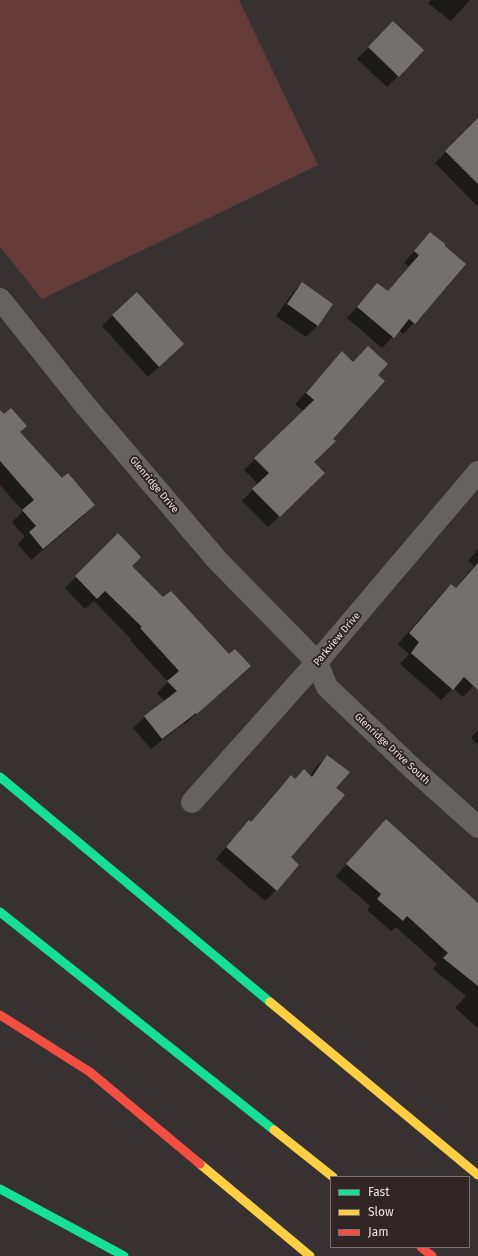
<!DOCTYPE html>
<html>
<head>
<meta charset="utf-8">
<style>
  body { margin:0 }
  #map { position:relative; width:478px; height:1256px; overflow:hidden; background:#373131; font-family:"Fira Sans",sans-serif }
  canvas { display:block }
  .legend { position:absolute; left:330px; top:1176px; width:140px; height:72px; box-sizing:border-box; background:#302524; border:1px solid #7a706f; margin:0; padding:5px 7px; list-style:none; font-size:12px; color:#e8e1e0 }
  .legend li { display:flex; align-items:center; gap:8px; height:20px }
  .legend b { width:20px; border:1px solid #7a706f }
</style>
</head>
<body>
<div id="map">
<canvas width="478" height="1256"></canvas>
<ul class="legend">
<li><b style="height:5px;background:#16e098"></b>Fast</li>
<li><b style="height:5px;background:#ffcf43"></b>Slow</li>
<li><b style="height:5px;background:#f24e42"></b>Jam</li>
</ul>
</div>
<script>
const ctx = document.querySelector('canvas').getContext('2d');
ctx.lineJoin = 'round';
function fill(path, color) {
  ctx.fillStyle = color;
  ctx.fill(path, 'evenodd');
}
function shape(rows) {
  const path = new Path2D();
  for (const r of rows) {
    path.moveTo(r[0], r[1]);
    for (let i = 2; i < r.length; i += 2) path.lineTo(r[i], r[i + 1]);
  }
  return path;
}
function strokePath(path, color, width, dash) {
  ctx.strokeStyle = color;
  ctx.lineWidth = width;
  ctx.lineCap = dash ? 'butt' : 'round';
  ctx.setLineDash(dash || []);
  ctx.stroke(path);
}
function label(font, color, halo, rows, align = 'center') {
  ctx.font = font + ' "Fira Sans",sans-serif';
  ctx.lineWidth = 4;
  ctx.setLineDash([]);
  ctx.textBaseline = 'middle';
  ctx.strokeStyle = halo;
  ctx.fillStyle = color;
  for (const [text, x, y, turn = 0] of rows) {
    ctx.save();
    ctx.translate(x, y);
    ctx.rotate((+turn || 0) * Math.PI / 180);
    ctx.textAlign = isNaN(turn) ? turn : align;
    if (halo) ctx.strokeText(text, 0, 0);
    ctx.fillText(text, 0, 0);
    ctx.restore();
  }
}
fill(shape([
  [0,0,239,0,318,165,42,299,0,247]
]), '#643b39');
fill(shape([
  [431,0,470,0,451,21,428,3],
  [382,33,398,76,387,87,357,59],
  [477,121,478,122,478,207,435,163],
  [430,233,443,246,465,264,414,323,403,334,399,330,382,348,347,318,378,284,387,292,409,267,404,263],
  [302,283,332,305,317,326,306,337,276,316,291,295],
  [113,315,172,355,148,377,102,326],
  [342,353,353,363,377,375,332,439,313,462,324,473,268,527,242,501,258,484,244,470,303,411,295,404],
  [0,419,19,432,62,479,94,505,83,516,31,560,18,544,25,537,12,522,23,511,0,485],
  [118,535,130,566,238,677,185,724,184,723,151,749,133,728,145,717,165,702,157,693,168,682,130,640,131,639,94,601,85,609,65,588],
  [478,549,478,681,463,697,453,688,441,700,400,664,409,654,398,644,440,596,451,585,455,589,474,566,468,561],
  [478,730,478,745,471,738],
  [327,756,335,788,290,858,276,890,265,901,216,859,238,833,249,822,250,823,280,787,291,776,295,780,310,776,316,767],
  [386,820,432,861,431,862,478,903,478,1028,455,1008,466,996,433,969,437,964,396,927,391,931,367,910,370,906,336,876]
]), '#0007');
fill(shape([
  [393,21,424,50,399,77,368,47],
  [478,118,478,184,445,151],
  [430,232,445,244,445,246,466,264,415,324,409,319,394,338,357,307,377,283,388,291,419,255,414,251],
  [302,282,333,304,318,326,287,304],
  [137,292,184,344,159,367,112,315],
  [368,346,388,364,378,375,385,381,333,439,336,441,314,462,325,473,280,517,252,489,269,473,254,458,314,400,306,393,342,351,353,362],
  [11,408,27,426,20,432,62,478,68,473,95,505,43,549,29,532,36,526,22,510,34,500,0,461,0,410,4,414],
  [118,533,141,557,132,566,163,597,171,591,229,654,235,649,251,666,197,714,196,713,162,739,144,716,177,691,167,681,179,671,140,628,142,627,105,591,97,599,75,576],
  [478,563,478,690,464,677,453,690,411,653,419,642,409,633,451,584,456,588],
  [327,755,350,772,336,788,345,795,291,857,299,865,277,891,226,847,249,820,251,822,291,775,295,779,304,769,312,777],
  [386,819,478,903,478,986,443,958,448,953,407,916,403,921,377,899,381,894,346,864]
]), '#757070');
strokePath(shape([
  [0,299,85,405,217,560,317,662,327,687,410,766,478,827],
  [192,802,317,662,478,472]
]), '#666262', 22);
strokePath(shape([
  [0,777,270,1002],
  [0,912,274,1130],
  [0,1189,124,1256]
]), '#16e098', 9);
strokePath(shape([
  [270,1002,478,1175],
  [274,1130,333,1177],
  [200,1164,310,1256]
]), '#ffcf43', 9);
strokePath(shape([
  [0,1015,90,1072,200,1164],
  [421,1247,432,1256]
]), '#f24e42', 9);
label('10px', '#e8e1e0', '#302524', [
  ["Glenridge Drive",154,485,50],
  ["Parkview Drive",337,639,-50],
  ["Glenridge Drive South",392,749,43]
]);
</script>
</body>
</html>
